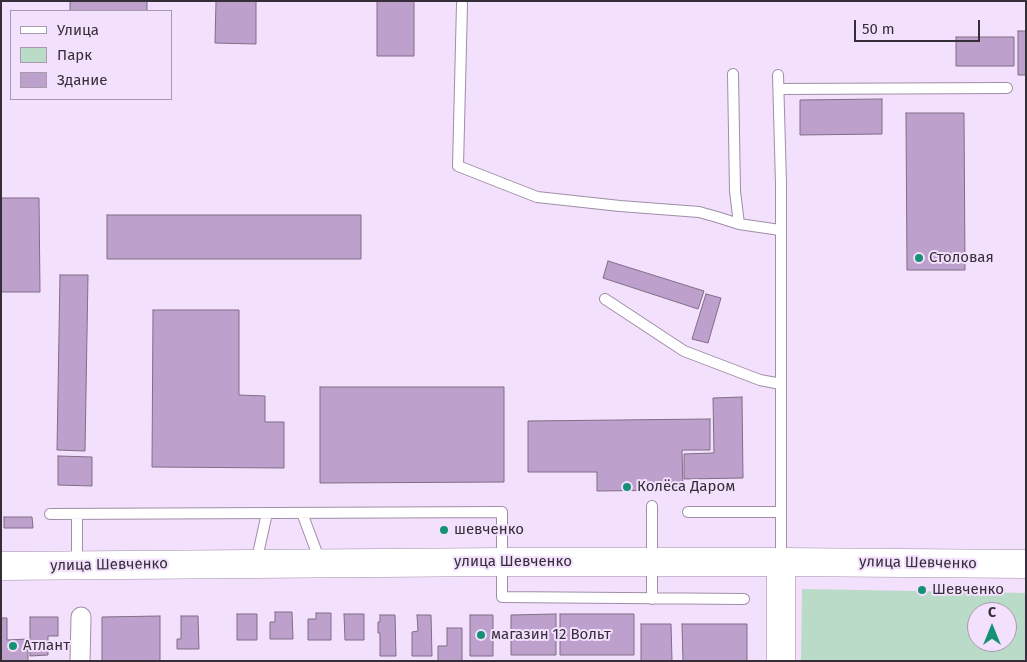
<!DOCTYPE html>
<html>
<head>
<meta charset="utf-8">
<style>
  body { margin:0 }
  #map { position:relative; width:1027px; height:662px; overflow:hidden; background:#f3e0fc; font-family:"Fira Sans",sans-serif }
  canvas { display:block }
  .frame { position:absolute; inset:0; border:2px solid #352e39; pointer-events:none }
  .legend { position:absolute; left:10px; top:10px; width:162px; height:90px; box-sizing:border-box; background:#f3e0fc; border:1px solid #a799ae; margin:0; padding:6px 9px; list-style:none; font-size:15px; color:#352e39 }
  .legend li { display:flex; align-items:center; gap:10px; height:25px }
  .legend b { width:25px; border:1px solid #a799ae }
  .north { position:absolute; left:967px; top:602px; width:50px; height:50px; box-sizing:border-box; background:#f3e0fc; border:1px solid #a799ae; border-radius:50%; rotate:0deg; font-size:14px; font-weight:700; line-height:20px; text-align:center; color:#352e39 }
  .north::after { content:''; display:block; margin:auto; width:18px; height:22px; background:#179176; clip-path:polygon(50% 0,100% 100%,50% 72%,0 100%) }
  .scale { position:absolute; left:854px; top:20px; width:126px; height:22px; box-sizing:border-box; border:2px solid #352e39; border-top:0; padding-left:6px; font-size:15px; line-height:18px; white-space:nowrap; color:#352e39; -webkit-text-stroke:4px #f3e0fc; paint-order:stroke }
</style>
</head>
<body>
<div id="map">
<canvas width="1027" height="662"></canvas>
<div class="frame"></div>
<ul class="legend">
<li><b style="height:6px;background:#fff"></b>Улица</li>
<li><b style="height:14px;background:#b9dbc8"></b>Парк</li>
<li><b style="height:14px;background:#bea0cc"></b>Здание</li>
</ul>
<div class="north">С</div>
<div class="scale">50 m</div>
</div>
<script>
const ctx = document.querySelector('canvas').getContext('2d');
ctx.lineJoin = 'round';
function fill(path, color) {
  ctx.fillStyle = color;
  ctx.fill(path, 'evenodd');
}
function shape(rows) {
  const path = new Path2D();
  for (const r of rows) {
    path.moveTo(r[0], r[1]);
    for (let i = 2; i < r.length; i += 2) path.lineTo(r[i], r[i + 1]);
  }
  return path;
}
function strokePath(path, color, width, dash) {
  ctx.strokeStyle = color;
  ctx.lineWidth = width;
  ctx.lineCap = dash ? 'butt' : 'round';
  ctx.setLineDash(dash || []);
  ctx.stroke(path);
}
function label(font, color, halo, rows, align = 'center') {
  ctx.font = font + ' "Fira Sans",sans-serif';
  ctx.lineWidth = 4;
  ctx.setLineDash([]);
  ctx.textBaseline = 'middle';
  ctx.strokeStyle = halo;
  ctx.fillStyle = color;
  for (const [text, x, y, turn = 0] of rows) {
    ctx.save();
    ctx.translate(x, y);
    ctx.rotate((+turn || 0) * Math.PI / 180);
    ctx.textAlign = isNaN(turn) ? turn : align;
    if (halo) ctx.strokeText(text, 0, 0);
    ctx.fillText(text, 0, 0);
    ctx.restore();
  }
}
fill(shape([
  [802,589,1026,593,1026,661,801,661],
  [977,612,1007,612,1007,642,977,642]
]), '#b9dbc8');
const building = shape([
  [70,1,147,1,147,11,70,11,70,1],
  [216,1,256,1,256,44,215,43,216,1],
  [377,1,414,1,414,56,377,56,377,1],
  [1018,31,1026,31,1026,75,1018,75,1018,31],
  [956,37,1014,37,1014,66,956,66,956,37],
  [882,99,882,134,800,135,800,100,882,99],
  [906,113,964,113,965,270,907,270,906,113],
  [1,198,39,198,40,292,1,292,1,198],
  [107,215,361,215,361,259,107,259,107,215],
  [608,261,704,291,698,309,603,278,608,261],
  [60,275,88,275,85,451,57,450,60,275],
  [706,294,721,298,708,343,692,339,706,294],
  [153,310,239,310,239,395,265,396,265,422,284,422,284,468,152,467,153,310],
  [320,387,504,387,504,482,320,483,320,387],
  [742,397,743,478,684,479,684,454,714,453,713,398,742,397],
  [710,419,710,450,682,450,683,490,597,491,597,472,528,472,528,421,710,419],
  [58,456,92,457,92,486,58,485,58,456],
  [4,517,32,517,33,528,4,528,4,517],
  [275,612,292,612,293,639,270,639,270,622,275,622,275,612],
  [316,613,331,613,331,640,308,640,308,619,316,619,316,613],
  [237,614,257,614,257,640,237,640,237,614],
  [344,614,364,614,364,640,345,640,344,614],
  [556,614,556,655,511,655,511,615,556,614],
  [560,614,634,614,634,655,560,655,560,614],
  [380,615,395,615,396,656,380,656,380,633,378,633,378,622,380,622,380,615],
  [417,615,431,615,432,656,412,656,412,632,418,631,417,615],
  [470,615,493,615,493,656,470,656,470,615],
  [160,616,160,661,102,661,102,617,160,616],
  [181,616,198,616,199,649,177,649,177,639,181,639,181,616],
  [30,617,58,617,58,636,48,636,48,655,30,656,30,617],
  [1,618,7,618,7,640,28,639,28,661,1,661,1,618],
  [641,624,671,624,672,661,641,661,641,624],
  [682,624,747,624,747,661,683,661,682,624],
  [447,628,462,628,462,661,438,661,438,646,447,646,447,628]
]);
fill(building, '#bea0cc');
strokePath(building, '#7e6e86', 1);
const lane = shape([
  [462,4,458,166,537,197,620,206,699,212,717,217,739,224,780,230],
  [733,74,735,191,739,224],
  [778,75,781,184,781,561],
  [779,89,1007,88],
  [605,299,684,351,760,380,781,384],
  [652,506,652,599],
  [688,512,781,512],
  [302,513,320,561],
  [50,514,502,512,502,597,744,599],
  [77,514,77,566],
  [256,563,267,513]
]);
const street = shape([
  [80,661,81,617]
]);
const secondary = shape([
  [781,562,781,661],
  [1,566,503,562,781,562,1026,564]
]);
strokePath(lane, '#9f8ea7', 12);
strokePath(street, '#9f8ea7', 21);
strokePath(secondary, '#9f8ea7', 29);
strokePath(lane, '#fff', 10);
strokePath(street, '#fff', 19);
strokePath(secondary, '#fff', 28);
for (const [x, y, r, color] of [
  [919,258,5,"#179176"],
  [627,487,5,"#179176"],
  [444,530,5,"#179176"],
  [922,590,5,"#179176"],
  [481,635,5,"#179176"],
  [13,646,5,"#179176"]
]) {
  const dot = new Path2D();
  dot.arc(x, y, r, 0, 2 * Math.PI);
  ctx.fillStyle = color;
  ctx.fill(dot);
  strokePath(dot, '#f3e0fc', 2);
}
label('15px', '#352e39', '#f3e0fc', [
  ["Столовая",929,258],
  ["Колёса Даром",637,487],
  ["шевченко",454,530],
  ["Шевченко",932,590],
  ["магазин 12 Вольт",491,635],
  ["Атлант",23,646]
], 'left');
label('15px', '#352e39', '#f3e0fc', [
  ["улица Шевченко",513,562],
  ["улица Шевченко",918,563,1],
  ["улица Шевченко",109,565,-1]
]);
</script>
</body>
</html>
